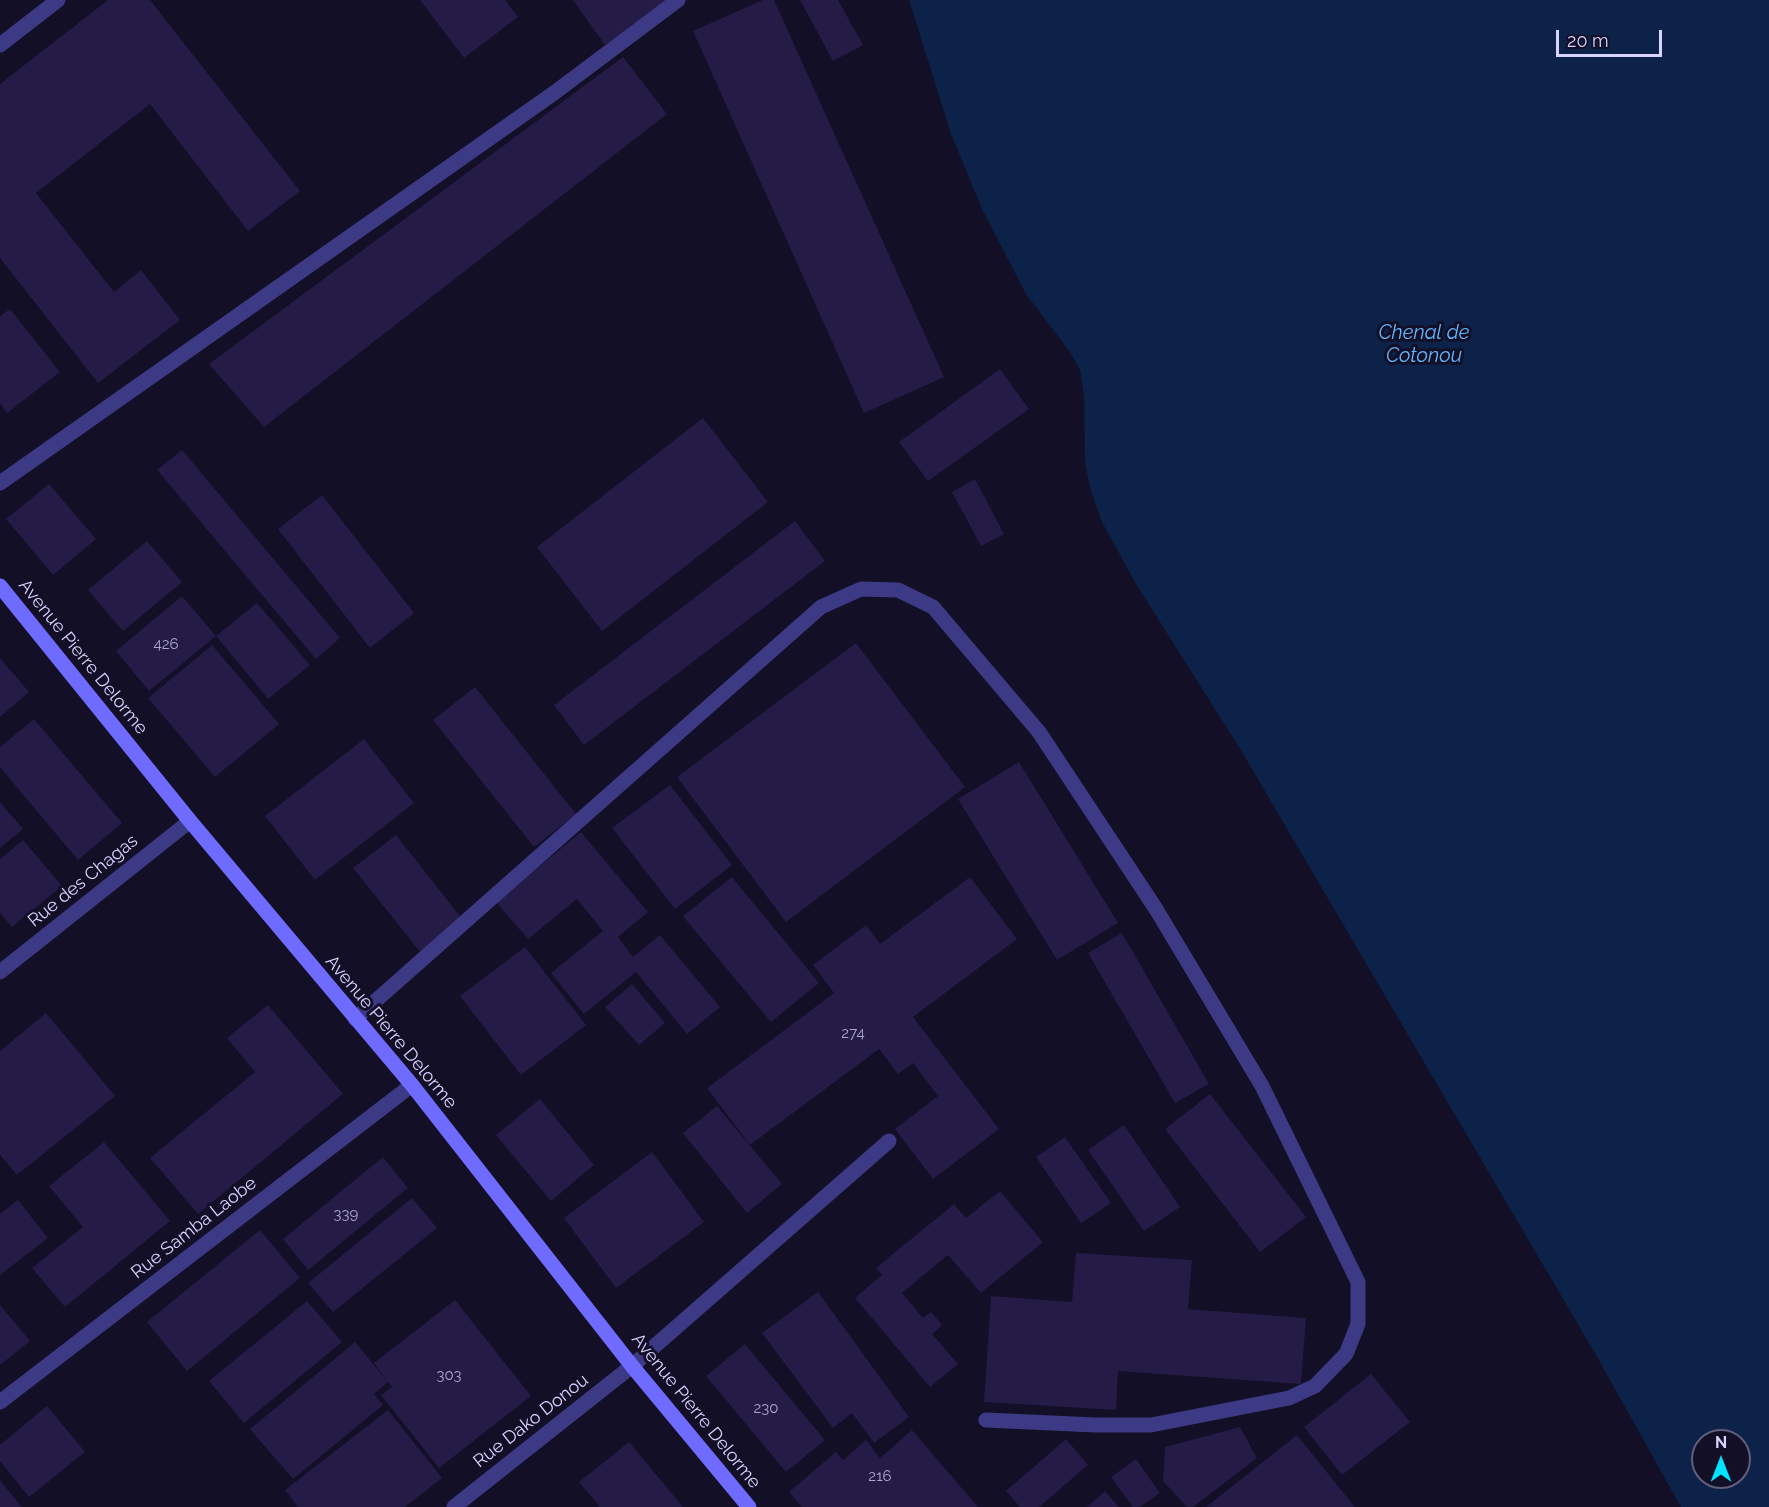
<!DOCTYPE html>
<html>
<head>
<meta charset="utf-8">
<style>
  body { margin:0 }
  #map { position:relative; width:1769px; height:1507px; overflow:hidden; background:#130f26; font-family:Raleway,sans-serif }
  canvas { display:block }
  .north { position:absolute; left:1691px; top:1429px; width:60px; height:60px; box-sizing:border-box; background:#130f26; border:2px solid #625e7d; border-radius:50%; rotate:0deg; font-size:16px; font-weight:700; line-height:24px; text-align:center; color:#d9d4ff }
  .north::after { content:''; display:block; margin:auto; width:21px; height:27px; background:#00e5ff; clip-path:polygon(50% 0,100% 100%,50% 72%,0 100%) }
  .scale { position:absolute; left:1556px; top:30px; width:106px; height:27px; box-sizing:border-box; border:3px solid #d9d4ff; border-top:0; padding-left:8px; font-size:18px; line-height:21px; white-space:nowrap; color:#d9d4ff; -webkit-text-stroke:4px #130f26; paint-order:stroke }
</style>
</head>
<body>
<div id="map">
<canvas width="1769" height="1507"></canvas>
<div class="north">N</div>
<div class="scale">20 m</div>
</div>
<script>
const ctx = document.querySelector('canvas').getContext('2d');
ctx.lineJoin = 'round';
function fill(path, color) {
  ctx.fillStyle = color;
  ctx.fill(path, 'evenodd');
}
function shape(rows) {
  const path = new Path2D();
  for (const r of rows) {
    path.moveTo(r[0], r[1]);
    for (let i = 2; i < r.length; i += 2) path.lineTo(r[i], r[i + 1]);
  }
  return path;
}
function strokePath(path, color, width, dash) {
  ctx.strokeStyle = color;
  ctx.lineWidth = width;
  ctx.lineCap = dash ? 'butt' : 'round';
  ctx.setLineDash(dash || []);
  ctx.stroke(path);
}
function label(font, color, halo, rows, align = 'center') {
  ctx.font = font + ' Raleway,sans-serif';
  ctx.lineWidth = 6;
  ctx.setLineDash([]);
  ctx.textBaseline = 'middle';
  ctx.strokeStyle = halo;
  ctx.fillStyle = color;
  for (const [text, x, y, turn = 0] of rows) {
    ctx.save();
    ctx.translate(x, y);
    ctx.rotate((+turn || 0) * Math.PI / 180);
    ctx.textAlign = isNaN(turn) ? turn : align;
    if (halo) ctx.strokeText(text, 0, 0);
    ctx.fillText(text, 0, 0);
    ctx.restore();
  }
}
fill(shape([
  [909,0,1769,0,1769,1507,1681,1507,1596,1355,1239,747,1136,584,1102,522,1090,488,1085,462,1084,396,1080,370,1070,352,1026,294,982,209,951,134],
  [1703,1441,1739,1441,1739,1477,1703,1477]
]), '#0c2248');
fill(shape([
  [108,0,150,0,300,191,248,231,150,104,36,193,114,292,141,270,180,320,98,383,0,258,0,84],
  [420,0,505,0,518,17,464,58],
  [573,0,667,0,605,45],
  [763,0,774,0,944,377,864,413,693,31],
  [800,0,838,0,863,45,833,61],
  [623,57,667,114,264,427,209,364],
  [10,309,60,372,7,413,0,403,0,316],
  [1000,369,1029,409,928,481,899,442],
  [703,418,768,502,602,631,537,547],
  [182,450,340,638,316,659,157,470],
  [975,479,1004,534,981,546,952,492],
  [49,484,96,539,53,575,6,519],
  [322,495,414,613,370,648,278,529],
  [795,521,825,561,584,745,554,705],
  [147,541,182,582,123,631,88,590],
  [182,596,216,636,149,691,116,651],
  [257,603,310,665,268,699,216,636],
  [856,643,965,787,786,922,677,777],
  [212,645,279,724,215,777,148,698],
  [0,658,29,692,0,717],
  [475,687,576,814,534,847,433,720],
  [34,719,122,823,78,860,0,767,0,747],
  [364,739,414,803,315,880,265,816],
  [1019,762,1118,923,1057,960,958,799],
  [670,785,732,865,675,909,612,828],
  [0,802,23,829,0,848],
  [581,832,648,912,618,937,633,957,660,935,720,1007,687,1034,636,972,584,1014,551,973,603,931,577,899,528,939,496,902],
  [396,835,463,920,421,953,353,868],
  [23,840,62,886,12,927,0,913,0,859],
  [732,877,819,983,771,1022,683,916],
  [970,877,1017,939,913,1017,999,1129,933,1179,895,1129,938,1096,913,1063,898,1074,879,1049,750,1145,707,1088,834,993,813,965,866,925,880,944],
  [1122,933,1209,1084,1175,1103,1088,953],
  [525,947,586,1025,521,1075,460,996],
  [632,984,665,1023,639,1045,605,1007],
  [268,1005,343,1094,198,1214,150,1158,255,1072,227,1038],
  [46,1013,115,1096,17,1175,0,1155,0,1051],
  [1210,1094,1306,1217,1260,1252,1165,1129],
  [540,1099,594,1165,551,1201,496,1135],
  [717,1106,782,1184,747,1213,683,1133],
  [1124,1125,1180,1207,1144,1231,1088,1150],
  [1065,1137,1111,1203,1081,1223,1036,1157],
  [104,1142,170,1221,65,1307,32,1268,83,1227,49,1186],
  [652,1152,704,1222,616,1288,564,1218],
  [383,1157,408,1188,308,1270,283,1239],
  [1000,1191,1043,1242,981,1293,948,1255,902,1293,923,1318,931,1312,942,1325,932,1334,958,1364,930,1387,855,1298,882,1275,876,1268,954,1204,966,1218],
  [412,1198,437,1228,333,1312,308,1283],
  [18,1200,48,1238,0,1275,0,1214],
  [260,1230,300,1278,187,1371,147,1322],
  [1076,1253,1192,1260,1188,1309,1306,1318,1301,1384,1118,1371,1116,1410,984,1402,991,1296,1072,1302],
  [818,1292,909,1417,874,1443,852,1413,833,1428,762,1333],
  [455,1300,531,1396,439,1468,381,1395,392,1387,374,1363],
  [307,1301,342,1342,244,1423,209,1381],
  [0,1305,30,1341,0,1365],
  [355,1342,388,1382,374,1394,383,1405,293,1479,250,1429],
  [745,1344,825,1440,786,1472,706,1376],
  [1371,1374,1410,1422,1342,1475,1304,1427],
  [47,1406,85,1452,29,1497,0,1461,0,1445],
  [388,1410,442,1478,405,1507,298,1507,285,1490],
  [1240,1427,1257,1458,1193,1507,1187,1507,1163,1481,1165,1447],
  [912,1430,978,1507,802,1507,789,1492,836,1452,843,1460,866,1440,880,1458],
  [1297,1435,1355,1507,1206,1507],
  [1066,1439,1088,1465,1039,1507,1020,1507,1006,1491],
  [629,1442,683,1507,600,1507,579,1482],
  [1136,1459,1160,1493,1140,1507,1133,1507,1111,1477],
  [0,1480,22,1507,0,1507],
  [1105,1491,1119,1507,1087,1507]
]), '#241b47');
strokePath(shape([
  [355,1019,821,607,861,589,898,590,933,607,1039,732,1156,909,1262,1086,1358,1282,1358,1324,1346,1354,1315,1386,1289,1398,1151,1425,1095,1425,986,1420],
  [632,1366,889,1141]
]), '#3d3a85', 15);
strokePath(shape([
  [0,45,58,0],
  [0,483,554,93,678,0],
  [0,972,190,821],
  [0,1402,412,1085]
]), '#3d3a85', 15);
strokePath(shape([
  [454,1507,632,1366]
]), '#3d3a85', 15);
strokePath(shape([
  [0,586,190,821,412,1085,632,1366,749,1507]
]), '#6f6bff', 15);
label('15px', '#aca6d1', null, [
  ["426",166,644],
  ["274",853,1033],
  ["339",346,1214],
  ["303",449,1375],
  ["230",766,1408],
  ["216",880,1476]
]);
label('18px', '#d9d4ff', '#130f26', [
  ["Avenue Pierre Delorme",83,657,51],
  ["Rue des Chagas",83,881,-39],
  ["Avenue Pierre Delorme",391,1032,50],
  ["Rue Samba Laobe",194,1228,-38],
  ["Avenue Pierre Delorme",696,1411,51],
  ["Rue Dako Donou",531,1421,-38]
]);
label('italic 20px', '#62b6ff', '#130f26', [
  ["Chenal de",1424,333],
  ["Cotonou",1424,356]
]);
</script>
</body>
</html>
